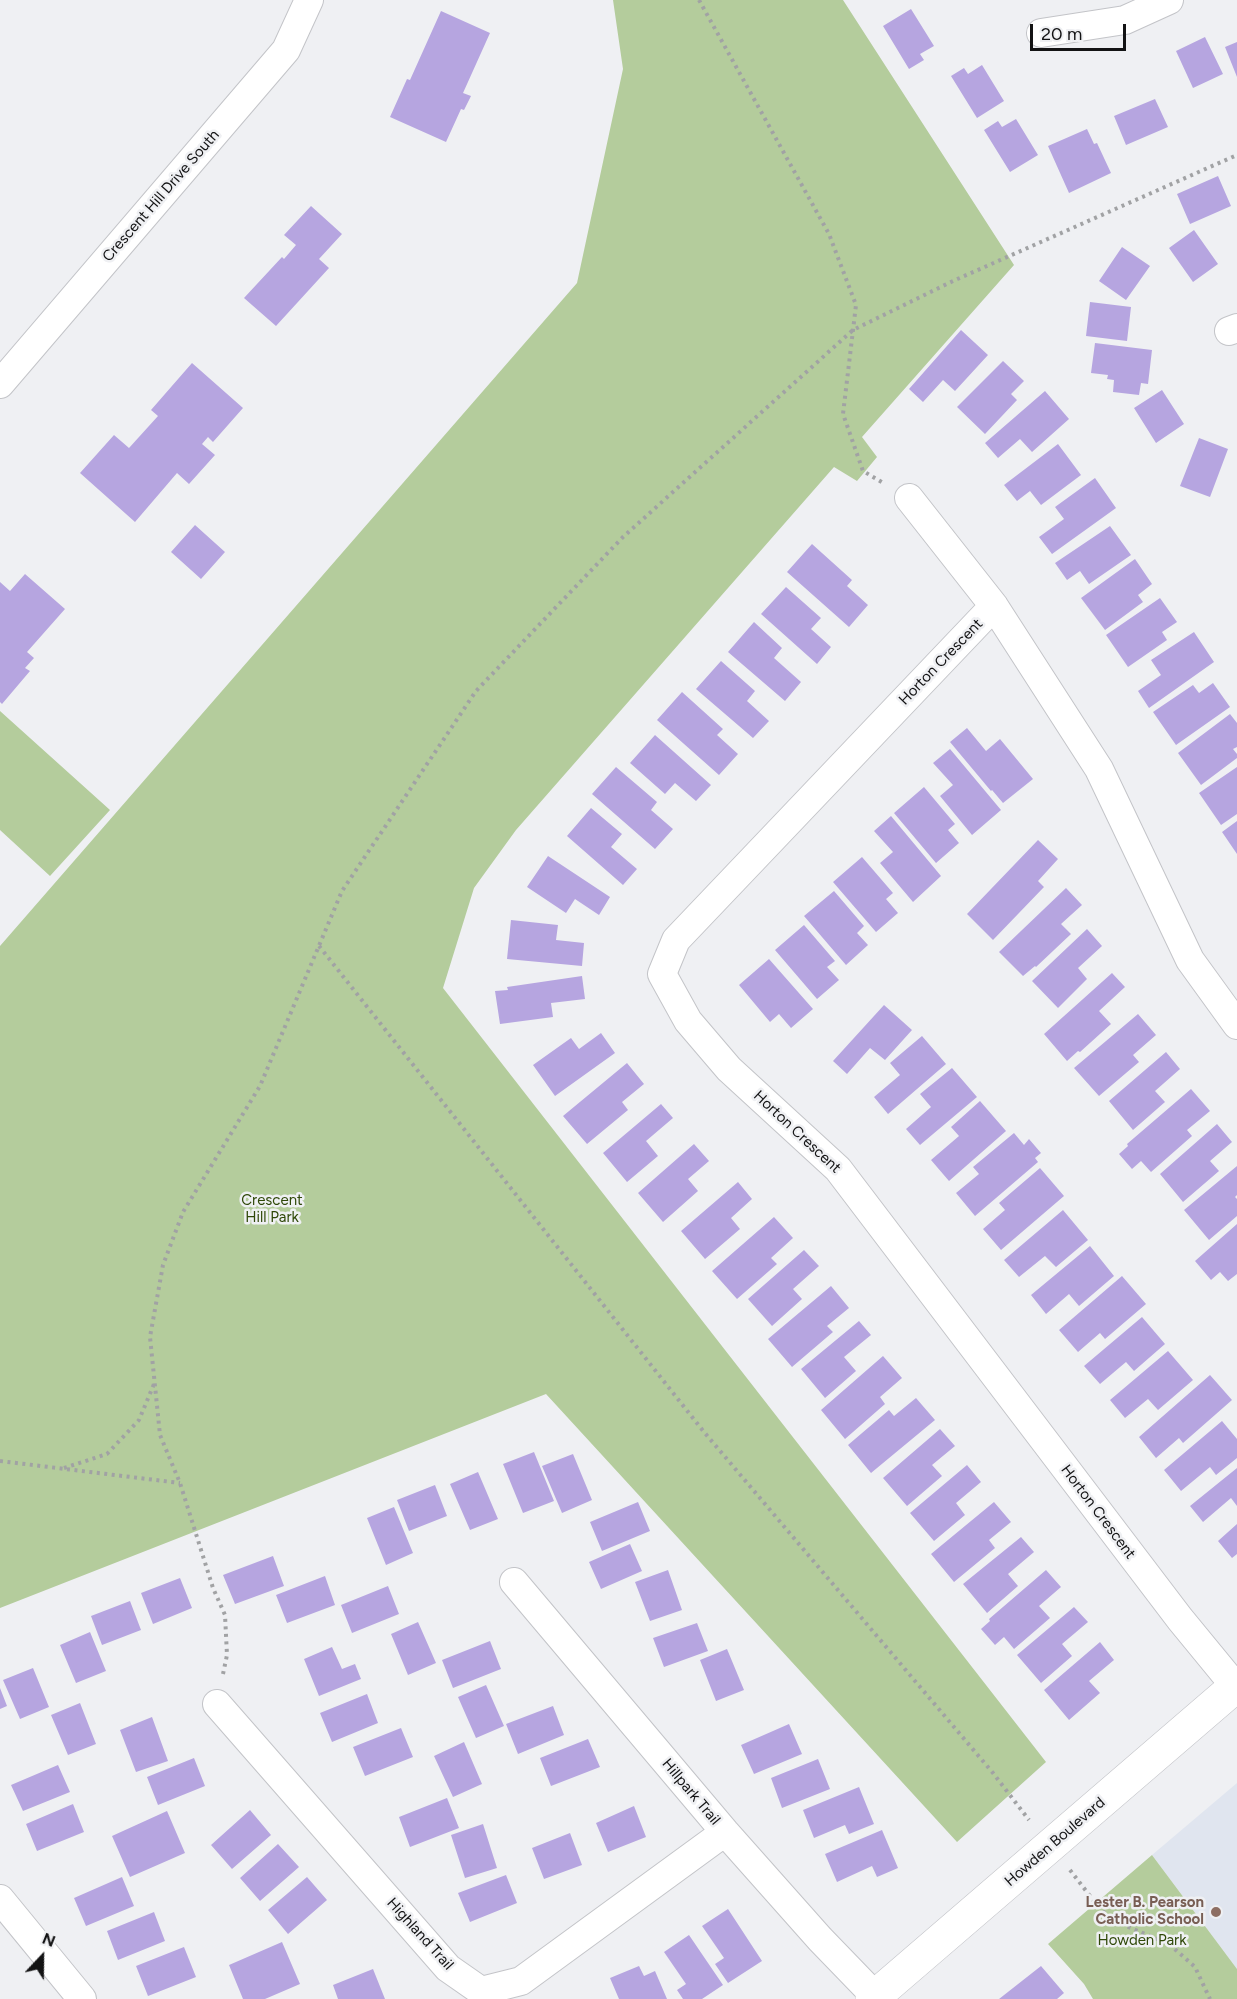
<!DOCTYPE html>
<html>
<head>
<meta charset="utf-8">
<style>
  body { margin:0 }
  #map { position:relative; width:1237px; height:1999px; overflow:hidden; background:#eff0f3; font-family:Figtree,sans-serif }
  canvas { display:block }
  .north { position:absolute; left:12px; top:1927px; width:60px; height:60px; -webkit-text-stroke:4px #eff0f3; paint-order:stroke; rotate:22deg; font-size:16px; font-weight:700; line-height:24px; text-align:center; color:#131314 }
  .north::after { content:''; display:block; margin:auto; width:21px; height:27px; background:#131314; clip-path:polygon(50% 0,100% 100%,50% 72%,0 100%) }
  .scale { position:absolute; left:1030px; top:24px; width:96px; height:27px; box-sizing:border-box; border:3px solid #131314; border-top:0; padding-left:8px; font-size:18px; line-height:21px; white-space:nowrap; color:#131314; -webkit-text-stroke:4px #eff0f3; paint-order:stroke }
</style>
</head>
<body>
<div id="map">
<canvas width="1237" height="1999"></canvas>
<div class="north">N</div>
<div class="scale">20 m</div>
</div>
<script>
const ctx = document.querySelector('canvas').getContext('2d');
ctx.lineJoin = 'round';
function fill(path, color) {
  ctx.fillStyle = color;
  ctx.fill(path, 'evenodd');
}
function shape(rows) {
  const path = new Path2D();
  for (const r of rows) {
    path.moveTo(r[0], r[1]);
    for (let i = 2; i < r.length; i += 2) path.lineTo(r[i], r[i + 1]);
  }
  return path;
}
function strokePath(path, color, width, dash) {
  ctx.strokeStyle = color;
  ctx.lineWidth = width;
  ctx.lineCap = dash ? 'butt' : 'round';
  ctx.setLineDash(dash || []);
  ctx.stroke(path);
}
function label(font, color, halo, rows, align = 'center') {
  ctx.font = font + ' Figtree,sans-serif';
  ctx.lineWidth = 5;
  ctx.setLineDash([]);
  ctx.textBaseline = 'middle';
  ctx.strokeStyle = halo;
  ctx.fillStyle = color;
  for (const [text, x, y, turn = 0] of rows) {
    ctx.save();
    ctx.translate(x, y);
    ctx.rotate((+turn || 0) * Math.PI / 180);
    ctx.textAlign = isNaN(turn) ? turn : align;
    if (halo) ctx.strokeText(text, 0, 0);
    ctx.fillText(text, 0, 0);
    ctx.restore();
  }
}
fill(shape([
  [1237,1783,1237,1969,1152,1855]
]), '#e0e5ef');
fill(shape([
  [613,0,843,0,1014,265,862,437,877,457,857,481,834,467,516,830,474,888,443,988,1046,1762,957,1842,546,1394,0,1608,0,946,577,283,623,69],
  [0,711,110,810,50,876,0,830],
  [1152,1855,1237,1969,1237,1999,1093,1999,1084,1984,1048,1944]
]), '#b4cc9c');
fill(shape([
  [911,9,934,46,920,54,924,60,909,69,883,26],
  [441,11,490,33,463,93,471,96,464,110,461,109,446,142,390,117,407,79,410,80],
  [1205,37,1223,74,1193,88,1176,51],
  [1237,42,1237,77,1225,47],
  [982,65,1004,101,977,118,951,76,964,68,968,74],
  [1155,99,1168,127,1126,145,1114,116],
  [1016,119,1038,155,1010,172,984,130,998,121,1002,127],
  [1087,129,1094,144,1097,143,1111,173,1069,193,1048,146],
  [1218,176,1231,206,1190,224,1177,194],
  [311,206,342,234,319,259,329,268,276,326,244,298,282,257,284,259,296,245,284,235],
  [1194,230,1218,264,1193,282,1169,248],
  [1122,247,1150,266,1126,300,1099,281],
  [1090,302,1131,307,1127,341,1086,336],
  [961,330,988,355,955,391,943,380,923,402,909,389],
  [1095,343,1152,350,1148,384,1141,383,1139,395,1113,392,1114,380,1107,379,1108,375,1091,373],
  [1003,361,1024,381,1011,394,1017,400,985,434,957,407],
  [192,363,243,408,213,442,208,437,202,444,215,455,189,484,177,473,135,522,80,473,114,435,129,448,158,416,151,410],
  [1162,390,1184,424,1156,443,1134,408],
  [1045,391,1069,419,1032,452,1020,439,998,458,985,443],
  [1199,438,1228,449,1210,497,1180,486],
  [1058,444,1081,475,1041,505,1030,491,1017,501,1004,485],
  [1095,478,1116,508,1052,554,1039,537,1064,519,1055,507],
  [195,525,225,552,201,579,171,552],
  [1110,526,1131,555,1089,584,1080,571,1067,580,1055,563],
  [812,544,852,580,847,586,868,605,849,627,787,572],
  [1135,559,1152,584,1138,595,1143,602,1105,630,1081,598],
  [25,574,65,609,27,652,34,658,25,668,30,671,2,704,0,702,0,582,10,591],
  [786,587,821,618,811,629,831,647,817,664,761,614],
  [1160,598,1177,622,1162,632,1167,640,1128,667,1106,635],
  [754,622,782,648,774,658,801,682,785,701,728,652],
  [1194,632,1214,662,1149,708,1138,691,1161,675,1151,660],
  [721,661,755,691,747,701,769,721,753,738,696,689],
  [1213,683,1230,707,1176,745,1153,712,1193,685,1199,693],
  [682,692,723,729,717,735,738,754,719,775,657,720],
  [1230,714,1237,723,1237,747,1233,749,1237,754,1237,758,1201,785,1178,753],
  [967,728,986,751,1000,739,1033,779,1003,803,992,790,991,791,950,742],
  [655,735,711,785,696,801,675,783,665,794,630,763],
  [950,749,1001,810,972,835,940,796,953,785,933,763],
  [616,767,657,802,651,810,673,829,655,849,592,794],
  [1237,767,1237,814,1221,825,1199,793],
  [924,787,955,824,948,830,959,843,936,863,894,813],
  [591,808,622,834,611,847,637,869,623,885,567,836],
  [891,816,941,876,913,902,880,863,893,852,874,831],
  [1237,821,1237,854,1222,832],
  [1038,840,1058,859,1038,881,1044,887,993,940,967,914],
  [548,856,610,897,599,915,575,899,566,913,527,887],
  [862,857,893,893,886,899,898,913,876,932,833,882],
  [1066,888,1082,905,1061,924,1071,934,1036,967,1035,966,1023,976,999,952],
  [834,891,864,926,857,933,868,945,846,965,804,916],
  [511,920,558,925,556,940,584,943,582,966,507,959],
  [804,925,835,961,827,967,839,980,817,999,775,950],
  [1087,929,1102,946,1078,968,1087,979,1058,1008,1032,981],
  [769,959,813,1009,791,1028,779,1014,770,1022,739,985],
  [1112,973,1125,987,1099,1011,1111,1024,1080,1052,1078,1051,1067,1061,1044,1034],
  [582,976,585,999,551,1003,553,1017,500,1024,495,991,508,990,507,987],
  [884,1005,912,1030,885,1060,870,1048,847,1074,833,1061],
  [1138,1014,1156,1035,1133,1055,1139,1062,1099,1096,1074,1068],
  [601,1033,615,1053,555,1096,533,1065,571,1038,579,1049],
  [922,1036,946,1064,888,1114,874,1097,900,1075,890,1063],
  [1166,1052,1180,1069,1155,1091,1165,1102,1133,1130,1109,1101],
  [627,1063,644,1084,622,1102,628,1110,587,1144,563,1116],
  [952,1068,977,1097,920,1145,906,1129,931,1107,920,1094],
  [1191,1089,1210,1111,1187,1130,1192,1136,1151,1172,1141,1161,1132,1169,1119,1154,1128,1146,1127,1144],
  [980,1101,1006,1131,949,1181,931,1160,959,1136,951,1127],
  [661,1104,673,1118,646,1141,658,1156,627,1182,603,1153],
  [1217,1124,1232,1142,1210,1161,1219,1171,1183,1202,1160,1174],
  [1014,1133,1024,1145,1029,1139,1041,1153,1035,1158,1038,1162,975,1216,956,1193,979,1174,973,1167],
  [694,1144,709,1161,688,1179,698,1191,663,1222,638,1193],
  [1237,1166,1237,1195,1235,1197,1237,1199,1237,1216,1209,1240,1184,1210],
  [1040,1168,1064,1196,1001,1250,983,1229,1005,1210,999,1203],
  [738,1182,752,1199,731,1218,740,1229,705,1259,681,1231],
  [1063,1210,1088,1240,1056,1267,1045,1256,1019,1277,1004,1260],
  [774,1217,793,1238,771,1258,777,1264,737,1299,712,1271],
  [1237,1224,1237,1274,1228,1281,1220,1272,1211,1280,1195,1261],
  [1090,1246,1114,1276,1079,1306,1069,1294,1046,1314,1031,1295],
  [804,1250,819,1266,793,1289,802,1299,772,1326,748,1299],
  [1122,1276,1146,1304,1105,1339,1100,1333,1078,1352,1059,1330],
  [831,1286,849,1308,827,1326,833,1332,792,1367,768,1339],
  [1142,1317,1165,1344,1134,1371,1126,1362,1100,1384,1084,1366],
  [859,1321,871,1335,844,1357,856,1371,825,1398,801,1369],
  [1168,1351,1193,1380,1158,1410,1148,1399,1125,1418,1110,1400],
  [883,1356,902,1378,880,1397,885,1404,845,1439,821,1410],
  [1210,1375,1232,1400,1183,1443,1179,1438,1156,1458,1139,1437],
  [916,1398,935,1420,871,1473,848,1445,889,1410,894,1416],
  [1222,1421,1237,1439,1237,1458,1216,1475,1210,1467,1181,1491,1164,1470],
  [940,1429,955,1446,932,1465,942,1476,907,1506,883,1478],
  [534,1452,554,1501,523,1513,503,1464],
  [573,1454,592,1500,562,1513,542,1466],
  [967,1465,981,1482,956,1503,965,1515,934,1541,910,1513],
  [1237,1468,1237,1506,1231,1498,1203,1522,1190,1506],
  [478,1472,498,1519,470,1530,450,1484],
  [435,1485,447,1516,409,1531,397,1500],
  [638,1502,650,1531,602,1551,590,1522],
  [994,1502,1011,1522,989,1540,995,1548,954,1582,931,1554],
  [394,1507,413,1553,386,1565,367,1518],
  [1237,1524,1237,1554,1232,1558,1218,1541],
  [1021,1537,1034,1552,1008,1574,1018,1586,987,1613,963,1584],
  [630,1544,642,1571,601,1589,589,1562],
  [273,1556,284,1586,235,1604,223,1575],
  [668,1570,682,1610,650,1621,635,1582],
  [1046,1570,1061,1587,1039,1606,1050,1618,1014,1649,1004,1637,995,1645,981,1629,990,1621,989,1619],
  [325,1576,335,1605,287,1623,276,1595],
  [180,1578,192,1608,153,1624,141,1593],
  [388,1586,399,1614,352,1633,341,1605],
  [130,1601,141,1630,102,1645,91,1616],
  [1074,1607,1088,1622,1062,1644,1072,1656,1041,1683,1017,1655],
  [418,1622,436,1663,408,1675,391,1634],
  [697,1623,708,1651,664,1667,653,1638],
  [90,1632,106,1671,76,1683,60,1645],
  [490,1641,501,1669,453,1688,442,1660],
  [1100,1642,1114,1660,1089,1681,1100,1693,1069,1720,1044,1690],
  [332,1647,342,1669,355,1664,361,1679,319,1696,304,1659],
  [727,1649,744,1690,716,1701,700,1660],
  [33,1668,49,1707,20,1719,3,1680],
  [486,1685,504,1726,476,1738,458,1697],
  [0,1688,7,1706,0,1709],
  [367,1694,378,1723,332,1742,320,1713],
  [80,1703,96,1744,68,1755,51,1715],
  [553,1706,564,1735,518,1754,506,1724],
  [152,1717,168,1761,136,1772,120,1730],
  [789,1724,802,1754,754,1774,741,1745],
  [401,1728,413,1757,365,1776,353,1747],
  [588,1739,600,1767,551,1786,540,1758],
  [464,1742,482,1784,453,1797,434,1756],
  [194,1758,205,1786,158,1805,147,1777],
  [818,1759,830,1789,782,1808,771,1778],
  [58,1765,70,1792,23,1811,11,1785],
  [859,1787,874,1824,849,1834,845,1825,814,1838,803,1810],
  [447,1798,459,1828,410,1847,399,1817],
  [73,1804,84,1832,37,1851,26,1824],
  [634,1806,646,1837,608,1852,596,1823],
  [250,1810,271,1835,232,1869,211,1845],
  [167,1811,185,1853,130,1877,112,1836],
  [483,1824,497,1868,465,1878,451,1835],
  [882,1830,898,1868,877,1877,872,1866,837,1882,825,1854],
  [570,1833,582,1865,544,1879,532,1848],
  [278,1844,299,1867,260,1901,240,1878],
  [506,1875,517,1903,470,1922,458,1893],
  [122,1877,134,1906,86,1926,74,1898],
  [307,1877,327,1900,288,1934,268,1910],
  [728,1909,762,1961,728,1983,715,1964,724,1958,702,1926],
  [154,1912,165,1941,118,1960,107,1931],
  [689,1935,723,1985,702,1999,683,1999,677,1990,686,1984,664,1952],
  [282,1942,300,1984,265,1999,243,1999,229,1965],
  [184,1947,196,1977,148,1996,136,1966],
  [639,1966,644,1976,655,1971,667,1999,619,1999,610,1978],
  [1041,1966,1064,1993,1057,1999,999,1999],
  [373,1969,385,1999,338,1999,333,1985]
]), '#b6a5e0');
const minor = shape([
  [1041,33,1125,20,1169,0],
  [1229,331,1237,328],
  [0,384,286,50,309,0],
  [909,498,994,606,1099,769,1190,960,1237,1025],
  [994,606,676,940,662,974,688,1021,729,1069,838,1169,1180,1619,1235,1686],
  [514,1582,725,1832,820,1939,878,1999],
  [217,1704,448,1968,481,1991,521,1981,725,1832],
  [0,1899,82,1999]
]);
const tertiary = shape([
  [872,1999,1237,1685]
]);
strokePath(minor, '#c3c4c8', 30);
strokePath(tertiary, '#c3c4c8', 34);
strokePath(shape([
  [699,0,829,234,856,305,843,414,863,471,885,484],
  [319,946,704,1432,993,1773,1029,1820],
  [0,1461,180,1483],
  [64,1468,107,1454,139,1420,154,1384],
  [223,1674,227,1655,225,1615,213,1588,180,1483,160,1435,150,1337,163,1265,183,1212,260,1086,342,891,476,691,623,537,853,330,953,281,1237,155],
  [1070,1870,1100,1909,1114,1921,1169,1944,1195,1967,1210,1999]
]), '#a1a2a4', 4, [3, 4.5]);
strokePath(minor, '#fff', 28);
strokePath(tertiary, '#fff', 33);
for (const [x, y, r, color] of [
  [1216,1912,6,"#8d6e63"]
]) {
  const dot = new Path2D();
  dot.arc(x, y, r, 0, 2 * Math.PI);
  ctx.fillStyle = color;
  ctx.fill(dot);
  strokePath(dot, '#eff0f3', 2);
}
label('15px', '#131314', '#eff0f3', [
  ["Crescent Hill Drive South",161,196,-49],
  ["Horton Crescent",941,662,-46],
  ["Horton Crescent",797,1132,43],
  ["Horton Crescent",1098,1512,53],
  ["Hillpark Trail",691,1792,50],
  ["Howden Boulevard",1055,1842,-41],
  ["Highland Trail",420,1934,48]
]);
label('15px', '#2f4808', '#eff0f3', [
  ["Crescent",272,1201],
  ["Hill Park",272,1218],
  ["Howden Park",1142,1941]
]);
label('bold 15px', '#785e54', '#eff0f3', [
  ["Lester B. Pearson",1204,1903],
  ["Catholic School",1204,1920]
], 'right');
</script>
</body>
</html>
